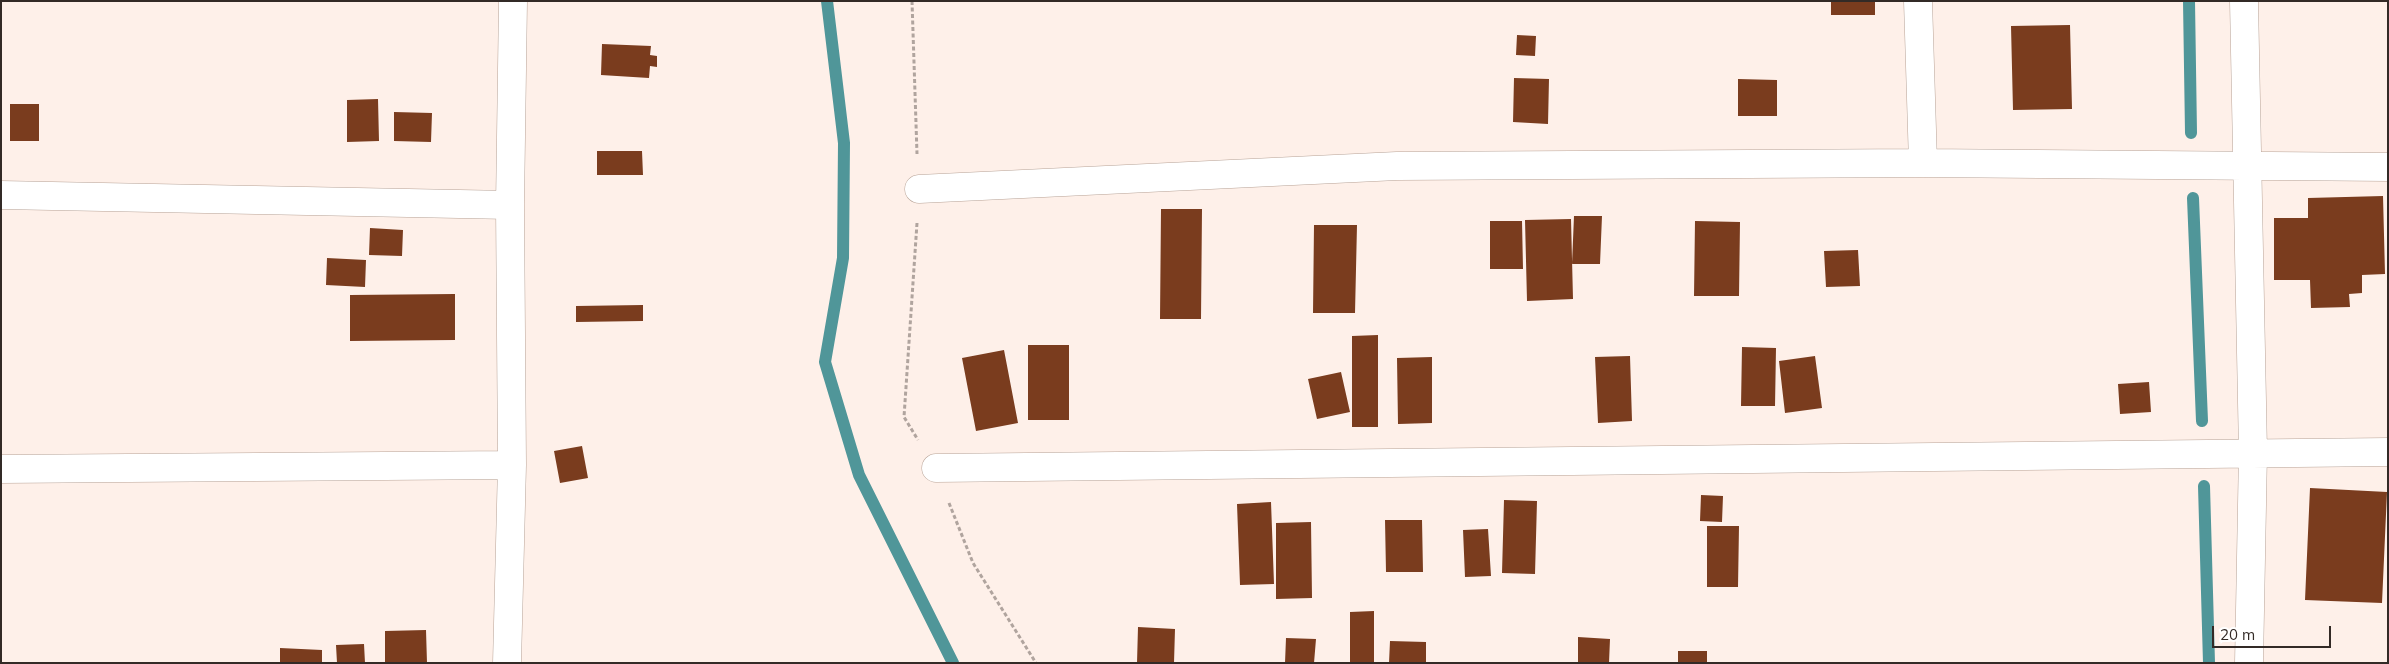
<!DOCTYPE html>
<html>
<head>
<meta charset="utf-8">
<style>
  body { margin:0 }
  #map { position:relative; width:2389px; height:664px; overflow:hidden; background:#fef0e9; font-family:Mulish,sans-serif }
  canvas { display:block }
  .frame { position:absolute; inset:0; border:2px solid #332a26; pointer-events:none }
  .scale { position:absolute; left:2212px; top:626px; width:119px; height:22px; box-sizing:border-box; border:2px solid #332a26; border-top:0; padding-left:6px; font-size:15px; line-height:18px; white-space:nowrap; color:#332a26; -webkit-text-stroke:4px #fff; paint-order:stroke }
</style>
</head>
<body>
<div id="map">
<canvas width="2389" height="664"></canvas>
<div class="frame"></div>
<div class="scale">20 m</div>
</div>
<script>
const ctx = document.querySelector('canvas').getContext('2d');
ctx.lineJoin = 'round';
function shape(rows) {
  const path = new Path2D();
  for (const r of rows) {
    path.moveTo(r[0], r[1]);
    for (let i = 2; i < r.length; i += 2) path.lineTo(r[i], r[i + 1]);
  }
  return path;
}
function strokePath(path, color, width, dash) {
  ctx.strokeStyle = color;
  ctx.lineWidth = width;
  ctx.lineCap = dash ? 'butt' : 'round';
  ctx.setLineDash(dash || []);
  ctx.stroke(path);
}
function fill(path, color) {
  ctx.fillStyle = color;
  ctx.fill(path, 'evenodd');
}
strokePath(shape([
  [827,1,844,143,843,258,825,362,859,475,953,663],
  [2189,1,2191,133],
  [2193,198,2202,421],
  [2204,486,2209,663]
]), '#509699', 12);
fill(shape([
  [1831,1,1875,1,1875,15,1831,15],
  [2070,25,2072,109,2013,110,2011,26],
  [1517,35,1536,36,1535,56,1516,55],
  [602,44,651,46,650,55,657,56,657,67,650,66,649,78,601,75],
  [1514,78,1549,79,1548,124,1513,122],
  [1738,79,1777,80,1777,116,1738,116],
  [378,99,379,141,347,142,347,100],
  [10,104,39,104,39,141,10,141],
  [394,112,432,113,431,142,394,141],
  [597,151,642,151,643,175,597,175],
  [2383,196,2385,274,2362,275,2362,293,2349,294,2350,307,2311,308,2310,280,2274,280,2274,218,2308,218,2308,198],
  [1161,209,1202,209,1201,319,1160,319],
  [1574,216,1602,216,1600,264,1572,264],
  [1571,219,1573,299,1527,301,1525,220],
  [1490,221,1522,221,1523,269,1490,269],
  [1695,221,1740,222,1739,296,1694,296],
  [1314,225,1357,225,1355,313,1313,313],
  [370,228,403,230,402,256,369,255],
  [1858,250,1860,286,1826,287,1824,251],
  [327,258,366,260,365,287,326,285],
  [455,294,455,340,350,341,350,295],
  [643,305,643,321,576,322,576,306],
  [1378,335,1378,427,1352,427,1352,336],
  [1028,345,1069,345,1069,420,1028,420],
  [1742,347,1776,348,1775,406,1741,406],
  [1004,350,1018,423,976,431,962,358],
  [1630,356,1632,421,1598,423,1595,357],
  [1815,356,1822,408,1785,413,1779,361],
  [1432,357,1432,423,1398,424,1397,358],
  [1341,372,1350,412,1317,419,1308,379],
  [2149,382,2151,412,2120,414,2118,384],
  [582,446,588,478,560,483,554,451],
  [2310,488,2387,492,2382,603,2305,600],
  [1701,495,1723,496,1722,522,1700,521],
  [1504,500,1537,501,1535,574,1502,573],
  [1271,502,1274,584,1240,585,1237,504],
  [1385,520,1422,520,1423,572,1386,572],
  [1311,522,1312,598,1276,599,1276,523],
  [1707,526,1739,526,1738,587,1707,587],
  [1488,529,1491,576,1465,577,1463,530],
  [1374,611,1374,663,1350,663,1350,612],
  [1138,627,1175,629,1174,663,1137,663],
  [426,630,427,663,385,663,385,631],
  [1578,637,1610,639,1609,663,1578,663],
  [1286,638,1316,639,1314,663,1285,663],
  [1390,641,1426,642,1426,663,1389,663],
  [364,644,365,663,337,663,336,645],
  [280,648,322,650,322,663,280,663],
  [1678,651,1707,651,1707,663,1678,663]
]), '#7a3c1e');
const minor = shape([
  [1918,1,1923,163],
  [2244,1,2253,452,2249,663],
  [919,189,1397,166,1923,163,2388,167],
  [1,195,510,205],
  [936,468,2388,452],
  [1,469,512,465],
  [507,663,512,465,510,205,513,1]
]);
strokePath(minor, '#b8a397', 29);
strokePath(shape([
  [912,1,917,154],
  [917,223,904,417,918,440],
  [949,503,973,563,1036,663]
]), '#b0a49e', 3, [4, 2.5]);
strokePath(minor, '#fff', 28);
</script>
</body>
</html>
